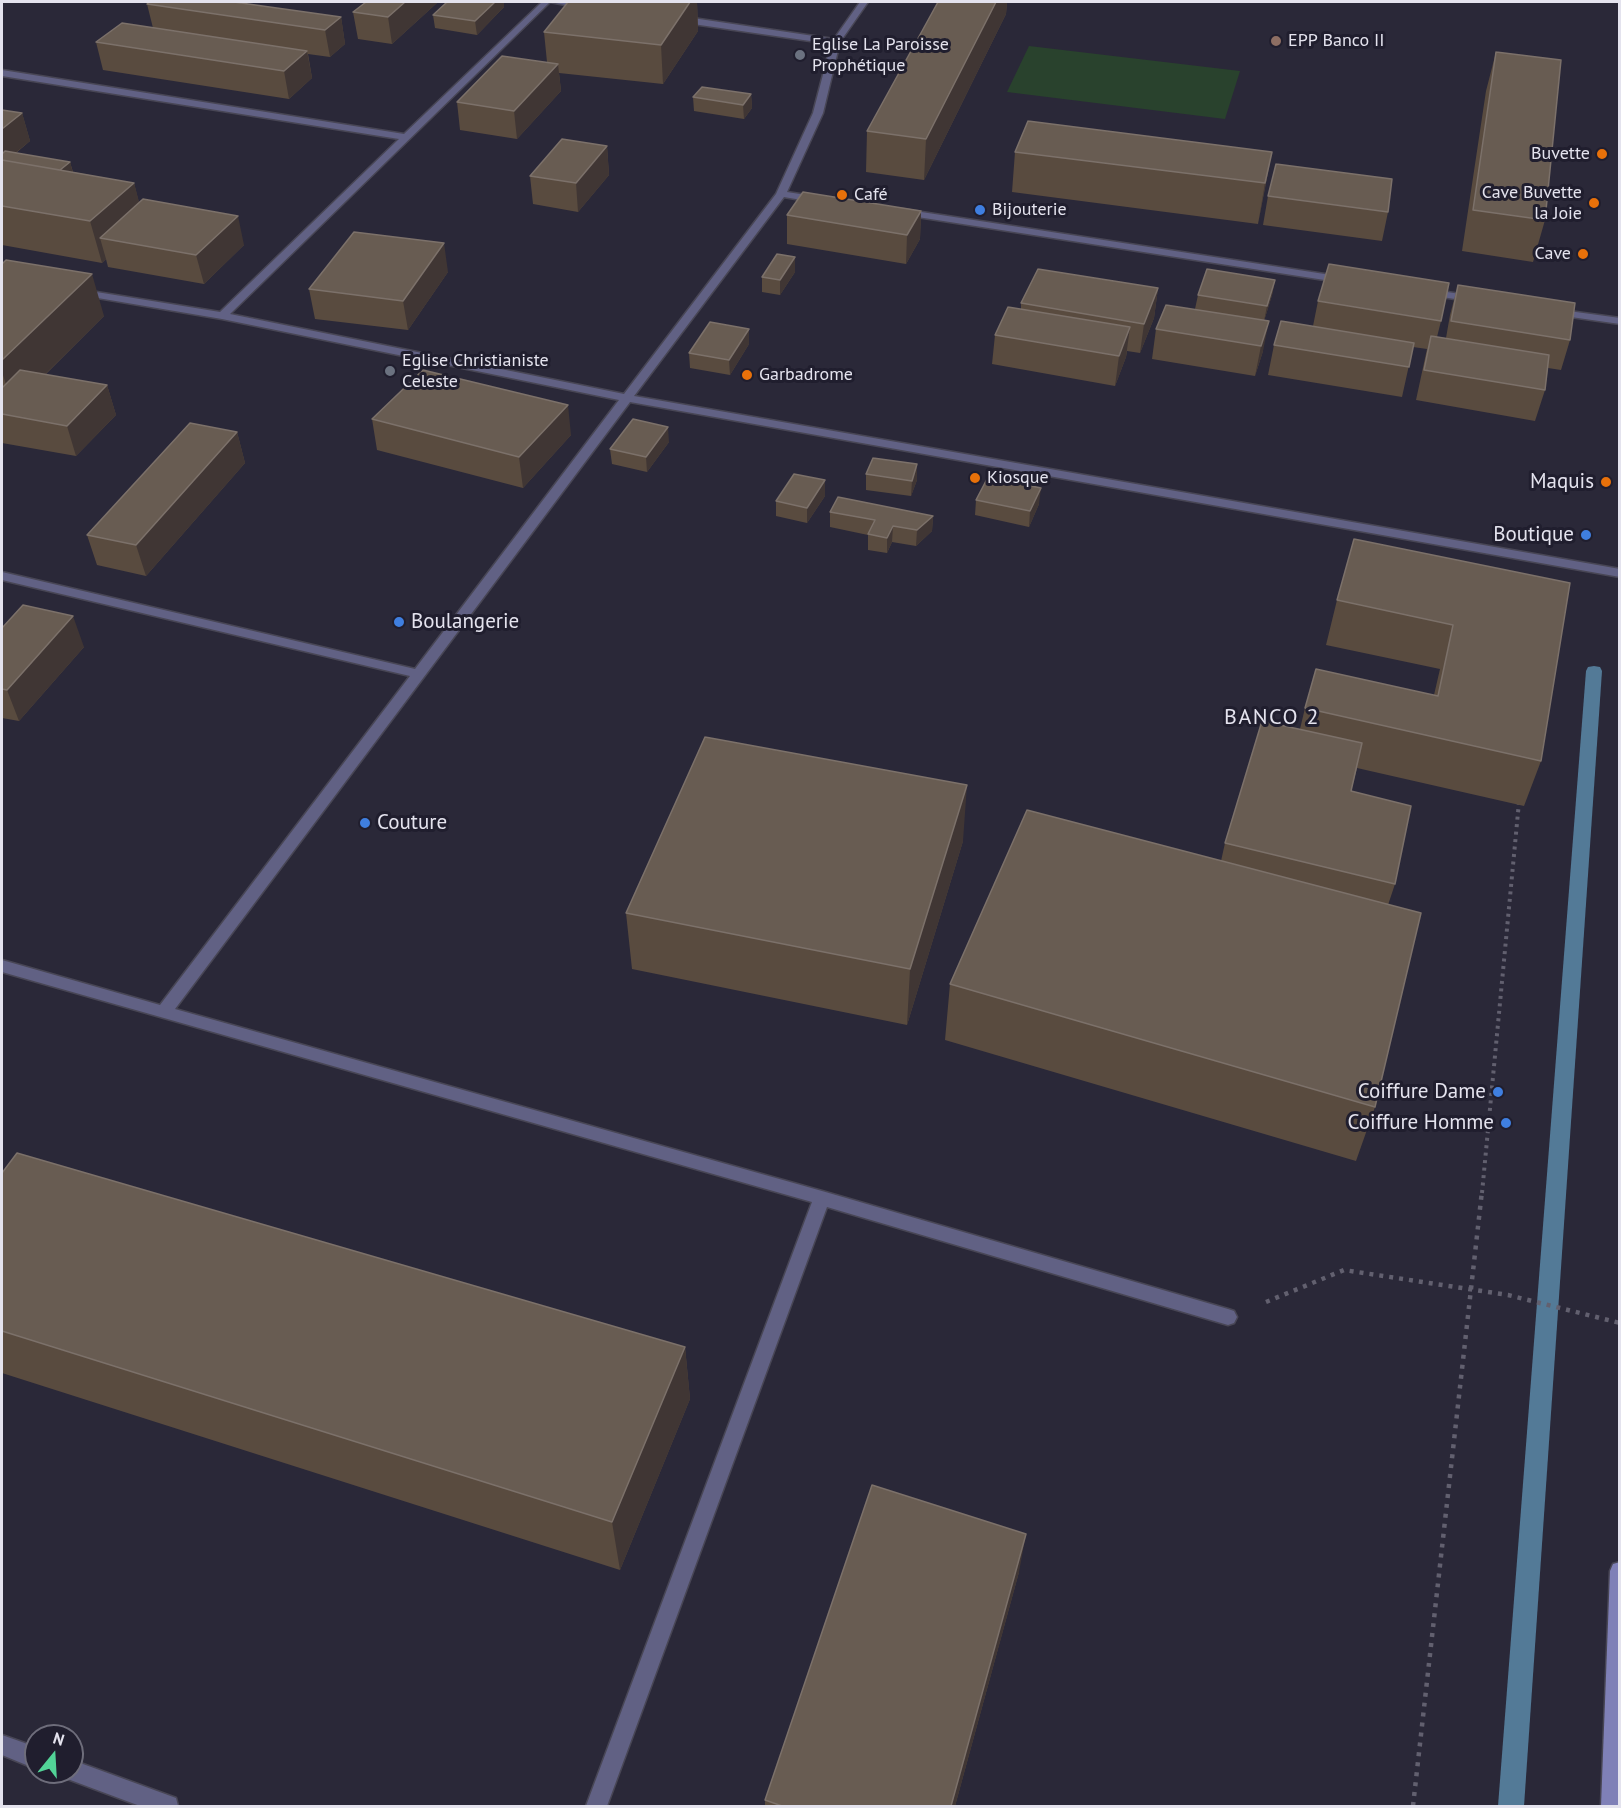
<!DOCTYPE html>
<html>
<head>
<meta charset="utf-8">
<style>
  body { margin:0 }
  #map { position:relative; width:1621px; height:1808px; overflow:hidden; background:#2a2838; font-family:"PT Sans",sans-serif }
  canvas { display:block }
  .frame { position:absolute; inset:0; border:3px solid #e4e3ee; pointer-events:none }
  .north { position:absolute; left:24px; top:1724px; width:60px; height:60px; box-sizing:border-box; background:#201e2e; border:2px solid #6e6d7b; border-radius:50%; rotate:18deg; font-size:16px; font-weight:700; line-height:24px; text-align:center; color:#e4e3ee }
  .north::after { content:''; display:block; margin:auto; width:21px; height:27px; background:#52d397; clip-path:polygon(50% 0,100% 100%,50% 72%,0 100%) }
</style>
</head>
<body>
<div id="map">
<canvas width="1621" height="1808"></canvas>
<div class="frame"></div>
<div class="north">N</div>
</div>
<script>
const ctx = document.querySelector('canvas').getContext('2d');
ctx.lineJoin = 'round';
function fill(path, color) {
  ctx.fillStyle = color;
  ctx.fill(path, 'evenodd');
}
function shape(rows) {
  const path = new Path2D();
  for (const r of rows) {
    path.moveTo(r[0], r[1]);
    for (let i = 2; i < r.length; i += 2) path.lineTo(r[i], r[i + 1]);
  }
  return path;
}
function strokePath(path, color, width, dash) {
  ctx.strokeStyle = color;
  ctx.lineWidth = width;
  ctx.lineCap = dash ? 'butt' : 'round';
  ctx.setLineDash(dash || []);
  ctx.stroke(path);
}
function label(font, color, halo, rows, align = 'center') {
  ctx.font = font + ' "PT Sans",sans-serif';
  ctx.lineWidth = 6;
  ctx.setLineDash([]);
  ctx.textBaseline = 'middle';
  ctx.strokeStyle = halo;
  ctx.fillStyle = color;
  for (const [text, x, y, turn = 0] of rows) {
    ctx.save();
    ctx.translate(x, y);
    ctx.rotate((+turn || 0) * Math.PI / 180);
    ctx.textAlign = isNaN(turn) ? turn : align;
    if (halo) ctx.strokeText(text, 0, 0);
    ctx.fillText(text, 0, 0);
    ctx.restore();
  }
}
fill(shape([
  [1029,46,1240,71,1225,119,1007,92]
]), '#29422d');
fill(shape([
  [1594,666,1600,667,1602,671,1524,1806,1498,1806,1586,671,1588,667,1594,666]
]), '#537a97');
const street = shape([
  [542,2,571,2,591,6,587,9,550,2,230,314,624,394,776,194,813,113,831,44,679,22,675,19,679,16,834,39,860,2,868,2,840,42,823,113,787,192,819,197,824,200,819,203,784,197,634,396,1620,569,1620,577,630,402,175,1009,822,1191,1228,1309,1234,1311,1237,1317,1234,1323,1228,1325,827,1207,607,1806,586,1806,812,1202,2,972,2,960,160,1005,410,676,2,580,2,572,415,669,619,400,222,319,74,294,73,292,78,289,220,312,399,139,2,76,2,70,404,134,542,2],
  [902,209,1344,277,1349,280,1344,283,898,214,897,212,902,209],
  [1427,289,1474,296,1479,299,1474,302,1423,294,1422,292,1427,289],
  [1554,309,1620,318,1620,324,1550,314,1549,312,1554,309],
  [2,1735,36,1747,36,1769,2,1755,2,1735],
  [72,1760,176,1798,178,1806,140,1806,65,1778,62,1772,72,1772,72,1760]
]);
const secondary = shape([
  [1620,1562,1620,1806,1601,1806,1610,1571,1613,1564,1620,1562]
]);
strokePath(street, '#484655', 3);
strokePath(secondary, '#484655', 3);
strokePath(shape([
  [1482,1193,1519,802]
]), '#62606f', 4, [3, 4.5]);
strokePath(shape([
  [1266,1302,1344,1270,1508,1295,1620,1323],
  [1413,1806,1482,1191]
]), '#62606f', 4.5, [4, 6]);
fill(street, '#616184');
fill(secondary, '#7f80b7');
fill(shape([
  [366,2,438,2,392,44,358,39,353,12],
  [447,2,504,2,504,7,477,35,435,28,433,15],
  [568,2,697,2,698,31,663,84,559,73,561,91,517,139,460,130,457,102,547,62,544,32],
  [938,2,1007,2,1006,14,924,180,866,172,867,131],
  [147,4,341,17,345,44,330,57,308,54,312,78,289,99,103,70,96,42,153,28],
  [1496,52,1545,220,1533,262,1462,251,1486,91],
  [751,94,752,108,744,119,694,111,693,97],
  [2,110,22,113,30,141,16,153,70,162,73,172,134,183,139,203,244,245,204,284,108,267,106,259,102,263,2,245],
  [607,146,609,175,578,212,533,204,530,176],
  [1015,152,1272,152,1258,224,1012,192],
  [1268,196,1388,212,1382,241,1263,225],
  [921,211,920,239,906,264,787,244,787,215],
  [2,264,104,316,45,375,107,385,116,415,76,456,2,443],
  [448,272,408,330,315,319,309,289],
  [795,272,780,295,762,292,762,277],
  [1275,280,1272,295,1264,321,1263,351,1255,376,1152,359,1156,329,1195,309,1198,295],
  [1458,285,1570,340,1561,370,1548,368,1545,390,1535,421,1416,400,1427,349,1413,347,1402,397,1268,375,1274,345,1313,326,1318,301,1441,321,1437,337,1446,338,1450,315],
  [1158,288,1154,318,1140,353,1127,351,1126,357,1115,386,992,364,995,335,1021,309,1021,303],
  [749,344,730,375,690,368,689,353],
  [372,419,571,435,523,488,377,450],
  [237,432,245,463,146,576,97,565,87,535],
  [669,442,647,472,612,464,610,449],
  [917,464,917,480,911,496,866,490,866,474],
  [825,480,825,496,807,523,776,516,776,501],
  [976,500,1039,504,1029,527,975,515],
  [830,512,933,516,932,531,916,546,892,542,887,553,868,550,868,535,830,527],
  [1570,583,1541,761,1524,806,1357,768,1351,791,1395,884,1388,905,1375,1107,1356,1161,945,1040,950,984,1221,861,1225,843,1300,729,1305,708,1434,695,1440,669,1326,645,1337,600],
  [2,628,84,647,19,721,2,718],
  [963,841,907,1025,632,969,626,913],
  [2,1173,685,1347,690,1399,620,1570,2,1373],
  [1019,1572,955,1806,765,1806,765,1800]
]), '#594b3f');
fill(shape([
  [405,2,438,2,392,44,388,17],
  [495,2,504,2,504,7,477,35,475,21],
  [690,2,697,2,698,31,663,84,661,45],
  [996,2,1007,2,1006,14,924,180,926,139],
  [341,17,345,44,330,57,325,30],
  [307,51,312,78,289,99,284,71],
  [558,64,561,91,517,139,514,111],
  [751,94,752,108,744,119,743,105],
  [22,113,30,141,4,162,2,154,2,129],
  [607,146,609,175,578,212,576,183],
  [1272,152,1264,192,1258,224,1265,183],
  [70,162,74,177,50,178],
  [134,183,145,224,100,238,106,259,102,263,90,221],
  [921,211,920,239,906,264,907,235],
  [238,216,244,245,204,284,196,255],
  [444,243,448,272,408,330,403,301],
  [795,257,795,272,780,295,780,280],
  [92,274,104,316,13,406,2,372,2,360],
  [1275,280,1272,295,1264,321,1267,306],
  [1158,288,1154,318,1140,353,1144,324],
  [1269,321,1263,351,1255,376,1261,346],
  [1130,327,1126,357,1115,386,1119,356],
  [749,329,749,344,730,375,729,360],
  [107,385,116,415,76,456,67,426],
  [568,405,571,435,523,488,519,457],
  [668,427,669,442,647,472,646,457],
  [237,432,245,463,146,576,136,545],
  [917,464,917,480,911,496,912,481],
  [825,480,825,496,807,523,807,508],
  [1041,488,1039,504,1029,527,1030,511],
  [933,516,932,531,916,546,917,530],
  [893,526,892,542,887,553,887,538],
  [73,616,84,647,19,721,7,690],
  [967,785,963,841,907,1025,910,969],
  [685,1347,690,1399,620,1570,612,1522],
  [1026,1534,1019,1572,955,1806,951,1806]
]), '#403634');
const building = shape([
  [150,2,234,2,341,17,325,30,147,4,150,2],
  [366,2,405,2,388,17,353,12,366,2],
  [447,2,495,2,475,21,433,15,447,2],
  [568,2,690,2,661,45,544,32,568,2],
  [938,2,996,2,926,139,867,131,938,2],
  [122,23,307,51,284,71,96,42,122,23],
  [1496,52,1561,60,1545,220,1473,210,1496,52],
  [502,56,558,64,514,111,457,102,502,56],
  [702,87,751,94,743,105,693,97,702,87],
  [2,110,22,113,2,129,2,110],
  [1028,121,1272,152,1265,183,1015,152,1028,121],
  [562,139,607,146,576,183,530,176,562,139],
  [5,151,70,162,60,170,2,160,2,154,5,151],
  [2,160,134,183,90,221,2,206,2,160],
  [1276,164,1392,179,1388,212,1268,196,1276,164],
  [803,192,921,211,907,235,787,215,803,192],
  [143,199,238,216,196,255,100,238,143,199],
  [354,232,444,243,403,301,309,289,354,232],
  [777,254,795,257,780,280,762,277,777,254],
  [6,260,92,274,2,360,2,264,6,260],
  [1329,264,1449,283,1441,321,1318,301,1329,264],
  [1038,269,1158,288,1144,324,1021,303,1038,269],
  [1207,269,1275,280,1267,306,1198,295,1207,269],
  [1458,285,1575,303,1570,340,1451,321,1458,285],
  [1166,305,1269,321,1261,346,1156,329,1166,305],
  [1008,307,1130,327,1119,356,995,335,1008,307],
  [1281,321,1414,343,1409,367,1274,345,1281,321],
  [710,322,749,329,729,360,689,353,710,322],
  [1431,336,1549,355,1545,390,1424,370,1431,336],
  [20,370,107,385,67,426,2,414,2,388,20,370],
  [423,370,568,405,519,457,372,419,423,370],
  [633,419,668,427,646,457,610,449,633,419],
  [190,423,237,432,136,545,87,535,190,423],
  [873,458,917,464,912,481,866,474,873,458],
  [794,474,825,480,807,508,776,501,794,474],
  [988,477,1041,488,1030,511,976,500,988,477],
  [838,497,933,516,917,530,893,526,887,538,868,534,875,520,830,512,838,497],
  [1354,539,1570,583,1541,761,1305,708,1316,669,1438,696,1453,625,1337,600,1354,539],
  [23,605,73,616,7,690,2,689,2,628,23,605],
  [1262,721,1362,743,1351,791,1411,806,1395,884,1225,843,1262,721],
  [705,737,967,785,910,969,626,913,705,737],
  [1027,810,1421,913,1375,1107,950,984,1027,810],
  [17,1153,685,1347,612,1522,2,1331,2,1173,17,1153],
  [872,1485,1026,1534,951,1806,782,1806,765,1800,872,1485]
]);
fill(building, '#685c52');
strokePath(building, '#7c716a', 1.5);
for (const [x, y, r, color] of [
  [1276,41,6,"#8d6e63"],
  [800,55,6,"#6b7280"],
  [1602,154,6,"#e8710a"],
  [842,195,6,"#e8710a"],
  [1594,203,6,"#e8710a"],
  [980,210,6,"#3f7fe0"],
  [1583,254,6,"#e8710a"],
  [390,371,6,"#6b7280"],
  [747,375,6,"#e8710a"],
  [975,478,6,"#e8710a"],
  [1606,482,6,"#e8710a"],
  [1586,535,6,"#3f7fe0"],
  [399,622,6,"#3f7fe0"],
  [365,823,6,"#3f7fe0"],
  [1498,1092,6,"#3f7fe0"],
  [1506,1123,6,"#3f7fe0"]
]) {
  const dot = new Path2D();
  dot.arc(x, y, r, 0, 2 * Math.PI);
  ctx.fillStyle = color;
  ctx.fill(dot);
  strokePath(dot, '#201e2e', 2);
}
label('18px', '#e4e3ee', '#201e2e', [
  ["EPP Banco II",1288,41],
  ["Eglise La Paroisse",812,45],
  ["Prophétique",812,66],
  ["Buvette",1590,154,"right"],
  ["Cave Buvette",1582,193,"right"],
  ["la Joie",1582,214,"right"],
  ["Café",854,195],
  ["Bijouterie",992,210],
  ["Cave",1571,254,"right"],
  ["Eglise Christianiste",402,361],
  ["Celeste",402,382],
  ["Garbadrome",759,375],
  ["Kiosque",987,478]
], 'left');
label('21px', '#e4e3ee', '#201e2e', [
  ["Maquis",1594,482],
  ["Boutique",1574,535],
  ["Boulangerie",411,622,"left"],
  ["Couture",377,823,"left"],
  ["Coiffure Dame",1486,1092],
  ["Coiffure Homme",1494,1123]
], 'right');
ctx.letterSpacing = '1.5px';
label('22px', '#e4e3ee', '#201e2e', [
  ["BANCO 2",1272,718]
]);
ctx.letterSpacing = '0px';
</script>
</body>
</html>
